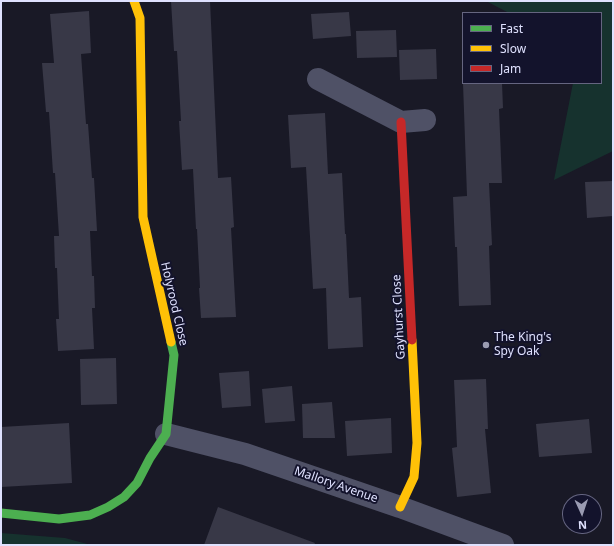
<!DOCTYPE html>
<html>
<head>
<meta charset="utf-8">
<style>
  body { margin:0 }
  #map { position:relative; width:614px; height:546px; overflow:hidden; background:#191926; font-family:"Noto Sans",sans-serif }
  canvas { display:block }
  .frame { position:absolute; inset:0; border:2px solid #dfe1fe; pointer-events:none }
  .legend { position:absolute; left:462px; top:12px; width:140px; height:72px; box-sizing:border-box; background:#13132c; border:1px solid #656580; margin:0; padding:5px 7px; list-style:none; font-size:12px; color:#dfe1fe }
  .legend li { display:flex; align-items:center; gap:8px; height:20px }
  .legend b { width:20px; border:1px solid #656580 }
  .north { position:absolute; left:562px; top:494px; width:40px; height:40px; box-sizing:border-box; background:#13132c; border:1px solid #656580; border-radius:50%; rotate:177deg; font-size:11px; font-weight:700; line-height:16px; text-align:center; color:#dfe1fe }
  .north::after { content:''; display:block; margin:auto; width:14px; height:18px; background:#9a9bb2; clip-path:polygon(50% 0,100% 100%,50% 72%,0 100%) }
</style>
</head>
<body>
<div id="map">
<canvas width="614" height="546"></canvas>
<div class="frame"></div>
<ul class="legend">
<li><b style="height:5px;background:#4caf50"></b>Fast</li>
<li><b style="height:5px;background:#ffc107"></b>Slow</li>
<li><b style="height:5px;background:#c62828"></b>Jam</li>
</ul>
<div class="north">N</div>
</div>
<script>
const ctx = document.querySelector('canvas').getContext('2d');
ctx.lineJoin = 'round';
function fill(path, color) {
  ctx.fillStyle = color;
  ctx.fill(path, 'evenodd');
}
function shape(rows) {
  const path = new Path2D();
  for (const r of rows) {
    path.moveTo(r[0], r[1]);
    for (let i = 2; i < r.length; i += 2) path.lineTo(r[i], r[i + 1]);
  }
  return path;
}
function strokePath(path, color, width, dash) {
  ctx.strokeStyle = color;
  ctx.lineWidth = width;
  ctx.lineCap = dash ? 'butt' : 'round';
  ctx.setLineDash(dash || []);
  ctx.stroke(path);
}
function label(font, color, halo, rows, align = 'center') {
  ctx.font = font + ' "Noto Sans",sans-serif';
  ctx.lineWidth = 4;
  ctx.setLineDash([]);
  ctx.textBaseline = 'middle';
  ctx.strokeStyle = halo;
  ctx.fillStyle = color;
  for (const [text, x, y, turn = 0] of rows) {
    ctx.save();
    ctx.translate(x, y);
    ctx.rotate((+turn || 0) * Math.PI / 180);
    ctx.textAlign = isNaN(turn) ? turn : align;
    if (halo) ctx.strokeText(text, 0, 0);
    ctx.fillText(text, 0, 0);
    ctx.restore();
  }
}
fill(shape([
  [486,1,613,1,613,151,554,180,573,83,601,83,601,13,509,13],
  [1,533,65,538,91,545,1,545]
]), '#16322e');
fill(shape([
  [171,1,210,1,218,178,231,177,234,227,231,228,236,317,201,318,199,288,200,288,197,229,196,229,193,169,182,170,179,121,181,121,177,51,174,51],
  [89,11,91,53,81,54,86,124,88,124,92,178,94,178,97,231,90,231,92,276,94,276,95,308,92,308,94,349,58,351,56,319,59,319,57,268,55,268,54,236,59,236,55,173,53,173,49,112,46,112,42,63,54,63,50,14],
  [349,12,351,36,313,39,311,14],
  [396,30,397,57,357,58,356,31],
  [436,49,437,79,400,80,399,50],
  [463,83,502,83,503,108,499,109,502,183,489,183,492,245,489,246,491,305,459,306,457,247,455,247,453,197,467,196],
  [325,113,328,174,342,173,345,234,346,234,349,298,361,297,363,347,328,349,326,288,313,289,306,167,291,168,288,115],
  [613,181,613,216,587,218,585,182],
  [116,358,117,404,81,405,80,359],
  [249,371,251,406,222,408,219,373],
  [486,379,488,429,485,429,491,493,457,497,452,448,457,447,454,380],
  [292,386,295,421,265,423,262,389],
  [332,402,335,438,303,438,302,404],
  [391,418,392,453,347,456,345,421],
  [589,419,592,453,539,457,536,424],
  [69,423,72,483,1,487,1,427],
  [218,507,315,543,314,545,204,545]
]), '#383847');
strokePath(shape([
  [318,79,401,122,425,120],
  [166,434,245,454,400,507,503,545]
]), '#4f5166', 22);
strokePath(shape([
  [1,513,59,519,90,515,108,507,124,497,137,483,150,458,166,434,174,355,171,342]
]), '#4caf50', 9);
strokePath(shape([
  [134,1,140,18,143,217,171,342],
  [400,507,414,477,417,443,412,340]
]), '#ffc107', 9);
strokePath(shape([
  [401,122,412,340]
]), '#c62828', 9);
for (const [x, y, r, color] of [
  [486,345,4,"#9a9bb2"]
]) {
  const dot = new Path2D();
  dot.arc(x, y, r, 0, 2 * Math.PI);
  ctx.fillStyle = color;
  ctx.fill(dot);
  strokePath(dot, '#13132c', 1.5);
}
label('12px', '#dfe1fe', '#13132c', [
  ["Holyrood Close",174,304,77],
  ["Gayhurst Close",399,317,-93],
  ["Mallory Avenue",336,485,19]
]);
label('12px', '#dfe1fe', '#13132c', [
  ["The King's",494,338],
  ["Spy Oak",494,352]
], 'left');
</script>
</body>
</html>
